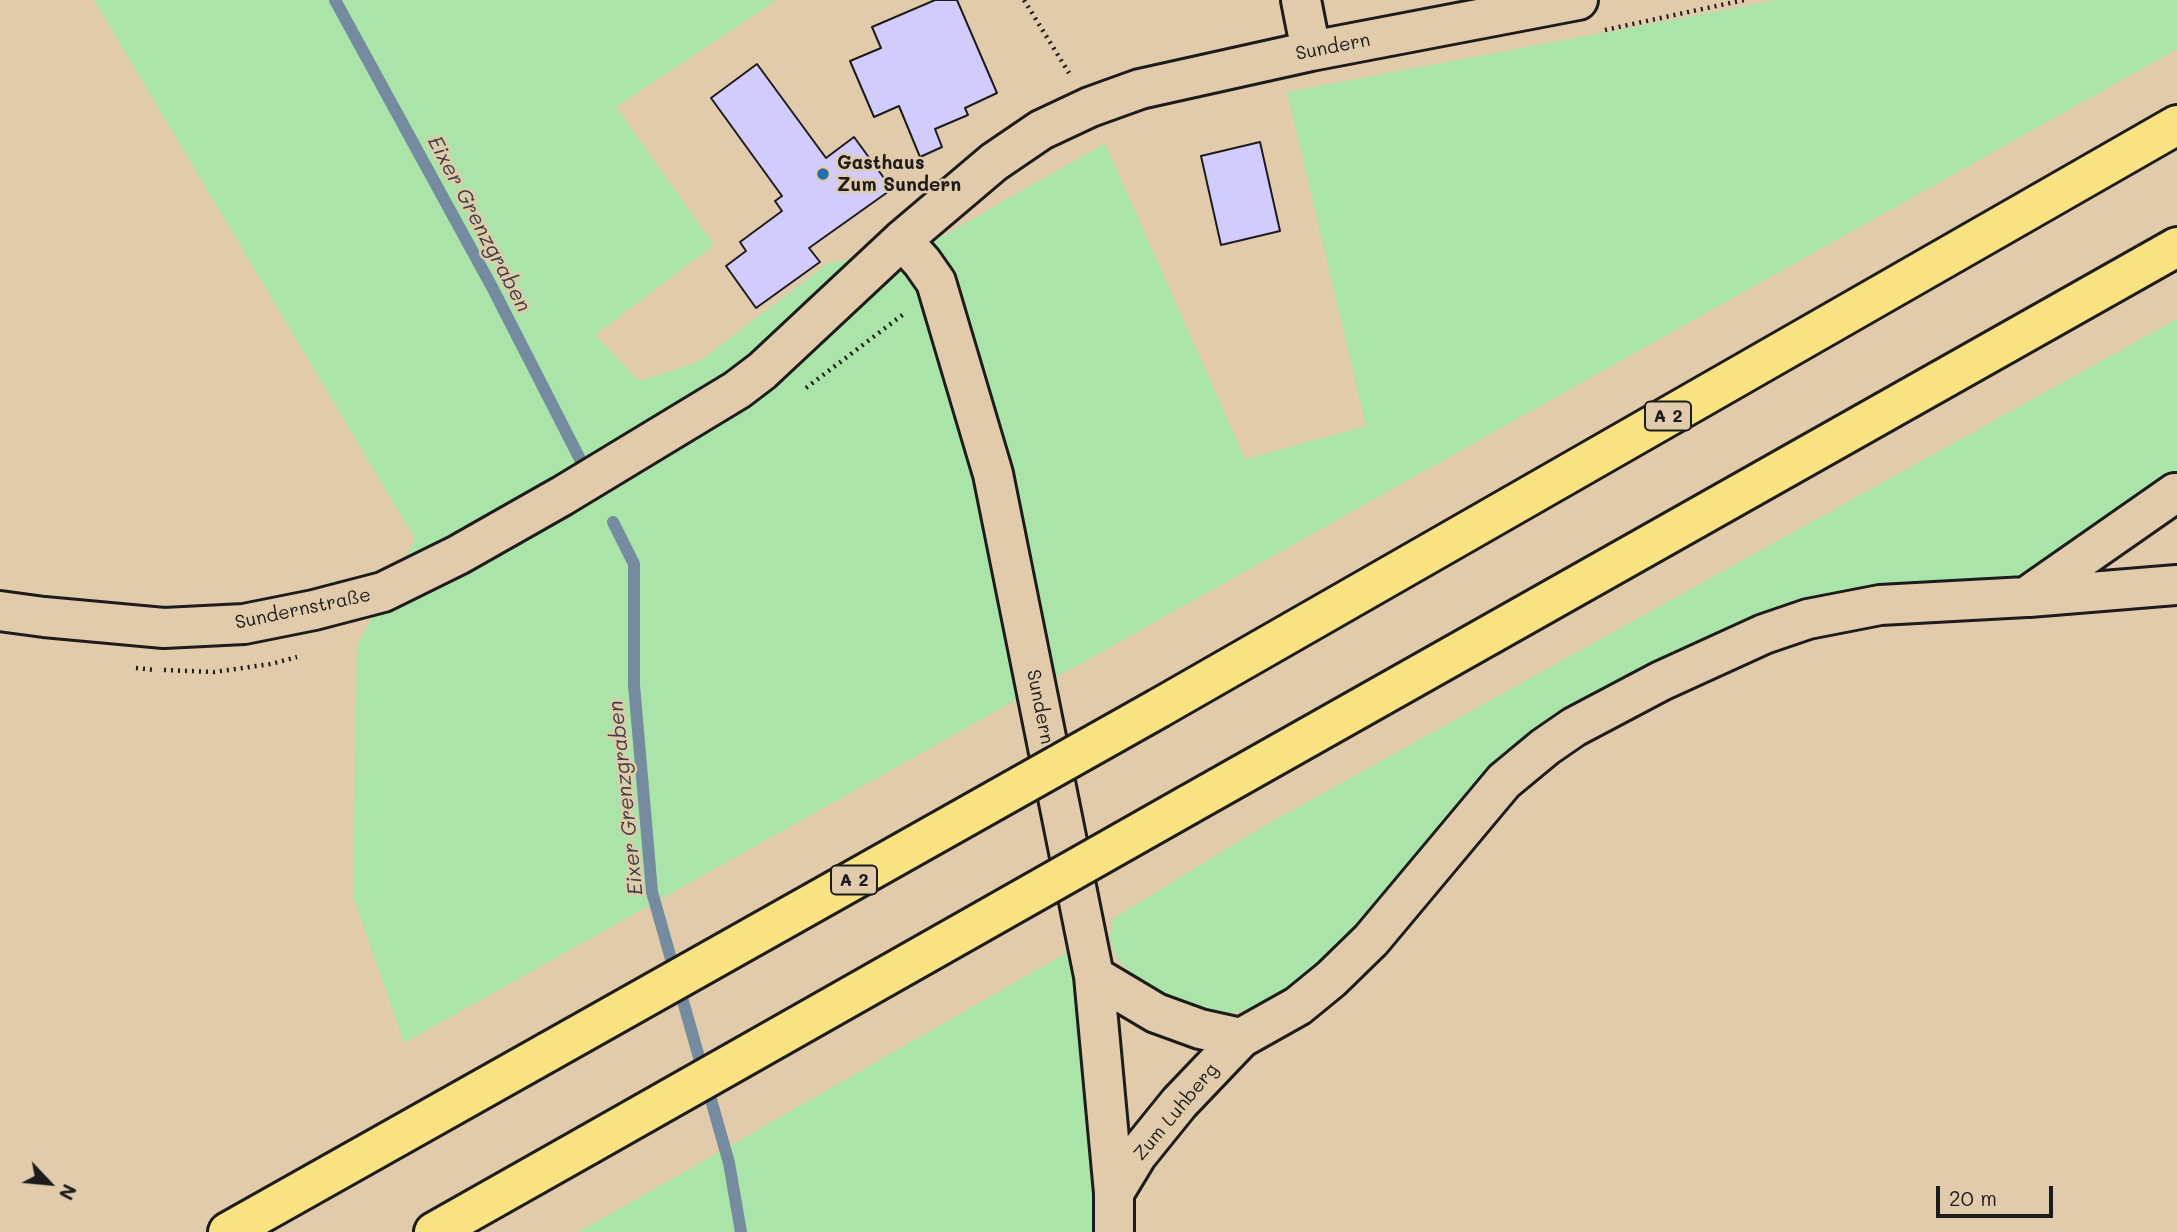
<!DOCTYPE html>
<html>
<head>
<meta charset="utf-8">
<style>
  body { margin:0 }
  #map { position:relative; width:2177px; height:1232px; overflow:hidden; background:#e1cbaa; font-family:Mali,sans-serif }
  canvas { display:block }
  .north { position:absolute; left:14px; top:1148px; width:70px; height:70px; -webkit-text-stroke:5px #e1cbaa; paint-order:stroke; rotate:116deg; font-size:19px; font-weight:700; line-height:28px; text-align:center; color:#1c1c1c }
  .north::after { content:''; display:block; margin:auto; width:24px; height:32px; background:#1c1c1c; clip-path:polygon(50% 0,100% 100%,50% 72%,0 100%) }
  .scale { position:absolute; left:1936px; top:1186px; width:117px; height:32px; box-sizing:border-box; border:4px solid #1c1c1c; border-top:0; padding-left:9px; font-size:21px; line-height:24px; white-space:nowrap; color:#1c1c1c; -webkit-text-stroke:5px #e1cbaa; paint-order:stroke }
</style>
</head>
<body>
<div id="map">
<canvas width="2177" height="1232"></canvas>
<div class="north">N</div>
<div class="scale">20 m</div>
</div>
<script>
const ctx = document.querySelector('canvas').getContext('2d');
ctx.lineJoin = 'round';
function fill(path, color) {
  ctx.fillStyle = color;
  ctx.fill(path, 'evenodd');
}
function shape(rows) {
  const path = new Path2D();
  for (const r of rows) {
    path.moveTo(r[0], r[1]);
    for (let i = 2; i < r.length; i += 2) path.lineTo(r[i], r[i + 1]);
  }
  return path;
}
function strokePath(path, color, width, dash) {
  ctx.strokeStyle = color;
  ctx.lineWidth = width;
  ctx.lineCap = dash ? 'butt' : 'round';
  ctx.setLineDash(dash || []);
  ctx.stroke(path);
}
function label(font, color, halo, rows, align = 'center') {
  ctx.font = font + ' Mali,sans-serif';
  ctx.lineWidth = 5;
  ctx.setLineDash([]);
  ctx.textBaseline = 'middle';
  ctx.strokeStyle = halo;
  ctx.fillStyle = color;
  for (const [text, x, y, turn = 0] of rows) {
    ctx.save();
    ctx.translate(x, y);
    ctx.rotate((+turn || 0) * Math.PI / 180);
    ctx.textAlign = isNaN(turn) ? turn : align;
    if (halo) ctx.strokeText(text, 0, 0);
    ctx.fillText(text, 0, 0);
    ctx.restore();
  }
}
fill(shape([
  [94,0,777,0,616,107,714,245,595,335,639,381,698,362,827,264,932,242,1105,143,1245,459,1366,426,1287,92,1777,0,2177,0,2177,49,404,1043,353,896,357,645,415,539],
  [2177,319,2177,482,2012,590,1655,666,1336,954,1269,1005,1216,1016,1159,1001,1117,959,1110,938,1112,919,1264,826],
  [1075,948,1101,1232,578,1232,677,1176]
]), '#abe4a9');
strokePath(shape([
  [335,0,492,287,585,469],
  [613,522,634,564,634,685,652,892,729,1163,741,1232]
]), '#748ba0', 12);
const building = shape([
  [935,0,957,0,997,93,965,108,968,115,935,129,942,147,920,157,899,106,874,117,850,61,881,48,872,27,935,0],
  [757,64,826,158,854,137,892,189,809,248,820,262,756,308,726,266,746,251,740,242,782,211,775,201,782,196,711,98,757,64],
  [1260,142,1280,231,1221,245,1201,156,1260,142]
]);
fill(building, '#d2cbfe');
strokePath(building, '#1c1c1c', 2);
const minor = shape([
  [1301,0,1311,51],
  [902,240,922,262,936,282,993,474,1094,976,1114,1193,1114,1232],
  [2029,597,2177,585],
  [0,611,44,617,164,628,244,624,314,610,383,592,458,555,562,496,737,390,762,371,902,240,994,162,1041,130,1090,107,1140,89,1311,51,1578,0],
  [1094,976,1156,1013,1200,1029,1241,1038],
  [1114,1193,1137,1155,1179,1103,1241,1038,1298,1006,1331,979,1371,940,1504,781,1545,747,1574,727,1661,681,1764,634,1808,619,1880,605,2026,597,2175,493,2177,495]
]);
const highway = shape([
  [1159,708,2177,125],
  [1188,805,2177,247],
  [228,1232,548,1052],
  [434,1232,588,1145]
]);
strokePath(minor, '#1c1c1c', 44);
strokePath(highway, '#1c1c1c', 44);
strokePath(shape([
  [1024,0,1069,73],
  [1605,30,1744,0],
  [806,388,905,313],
  [136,668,155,670],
  [164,670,214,672,271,664,297,657]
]), '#1c1c1c', 4.5, [2, 5]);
strokePath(minor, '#e1cbaa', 38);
strokePath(highway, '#f8e281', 38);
const highwayBridge = shape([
  [548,1052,1159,708],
  [588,1145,1188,805]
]);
strokePath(highwayBridge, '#1c1c1c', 44, []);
strokePath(highwayBridge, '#f8e281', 38);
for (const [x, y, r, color] of [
  [823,174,7,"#1f6fb2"]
]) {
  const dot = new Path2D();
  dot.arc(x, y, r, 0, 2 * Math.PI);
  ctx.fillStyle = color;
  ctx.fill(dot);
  strokePath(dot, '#e1cbaa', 2.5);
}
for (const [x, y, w] of [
  [1668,416,46],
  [854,880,46]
]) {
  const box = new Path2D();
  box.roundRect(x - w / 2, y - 14.5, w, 29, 5);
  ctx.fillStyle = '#e1cbaa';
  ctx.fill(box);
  strokePath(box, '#1c1c1c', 2);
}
label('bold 18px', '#1c1c1c', null, [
  ["A 2",1668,416],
  ["A 2",854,880]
]);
label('19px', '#1c1c1c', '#e1cbaa', [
  ["Sundern",1333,47,-11],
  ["Sundernstraße",303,609,-12],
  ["Sundern",1040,707,79],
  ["Zum Luhberg",1176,1112,-50]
]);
label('bold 19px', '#1c1c1c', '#e1cbaa', [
  ["Gasthaus",837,163],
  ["Zum Sundern",837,185]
], 'left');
label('italic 21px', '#394148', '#e1cbaa', [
  ["Eixer Grenzgraben",479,224,62],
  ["Eixer Grenzgraben",626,798,-96]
]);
</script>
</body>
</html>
